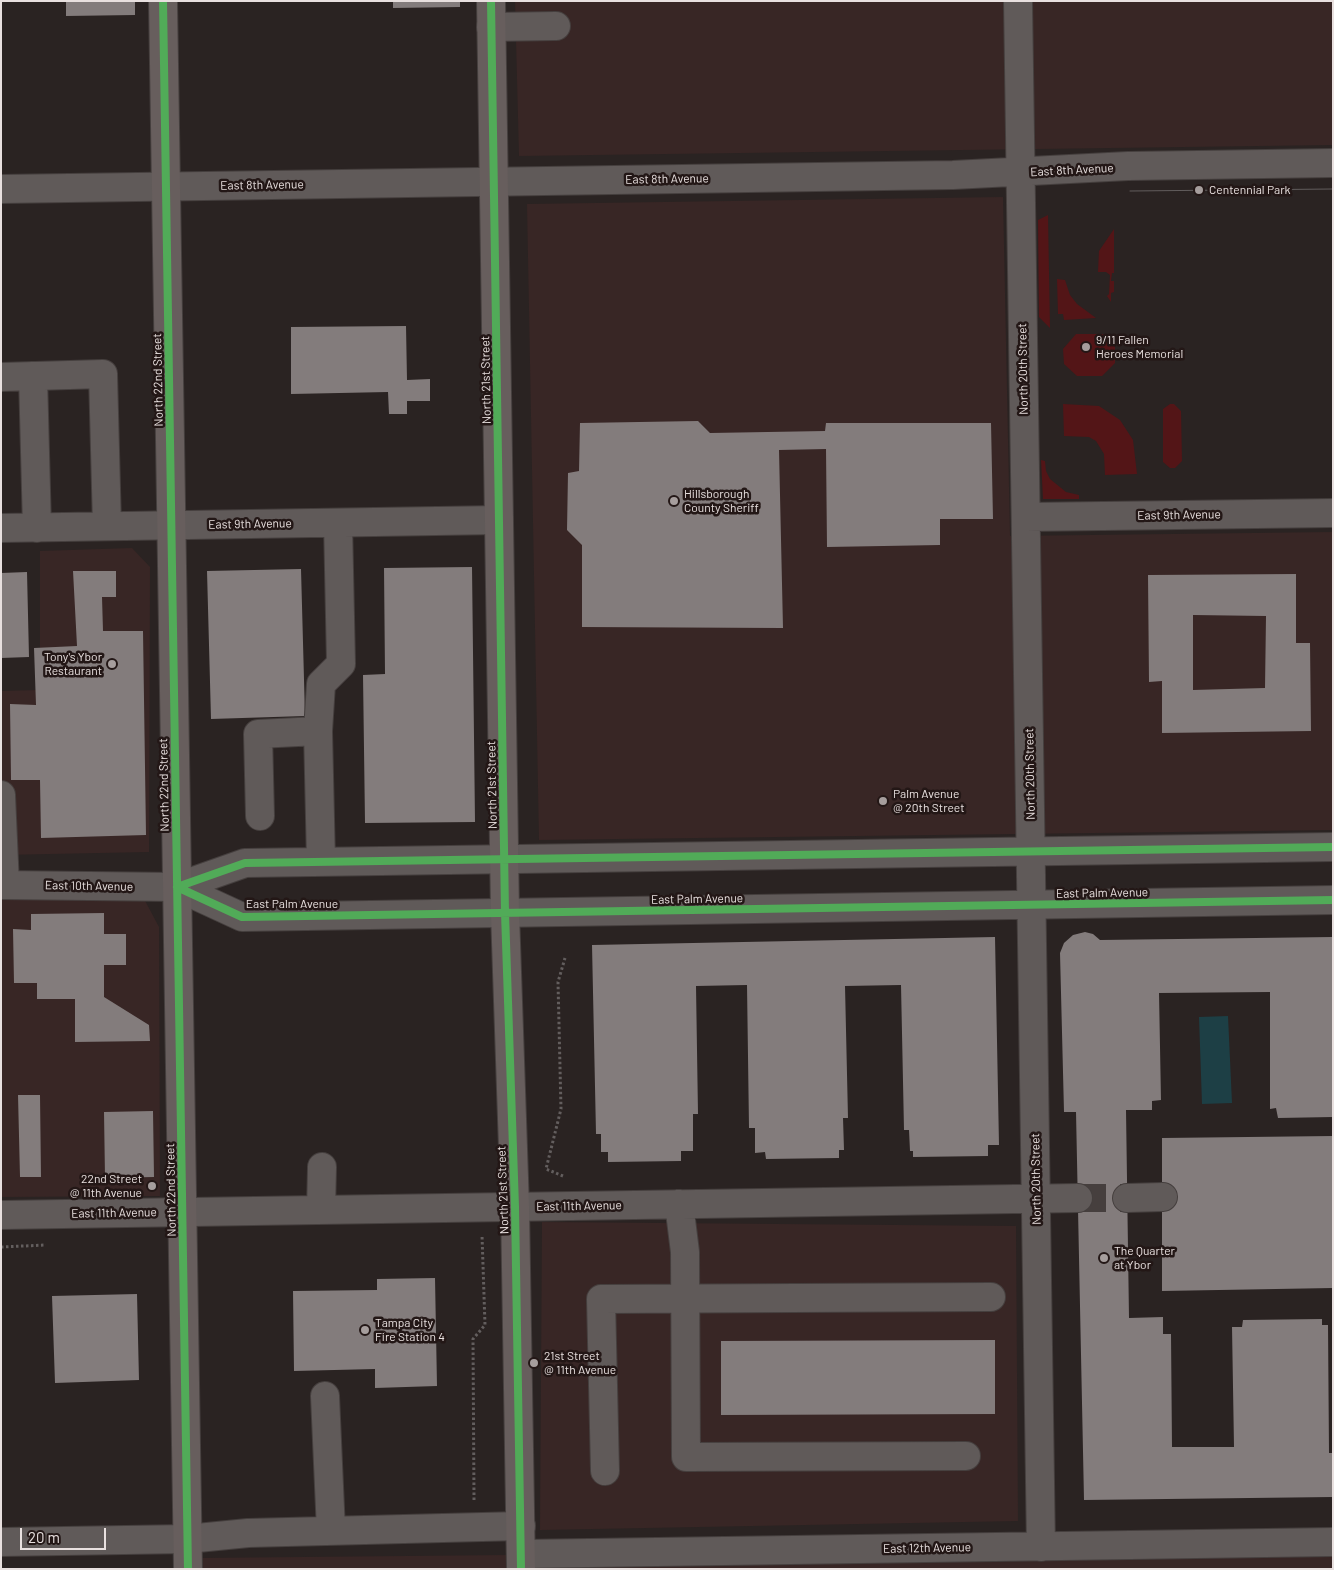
<!DOCTYPE html>
<html>
<head>
<meta charset="utf-8">
<style>
  body { margin:0 }
  #map { position:relative; width:1334px; height:1570px; overflow:hidden; background:#2a2322; font-family:Barlow,sans-serif }
  canvas { display:block }
  .frame { position:absolute; inset:0; border:2px solid #e8e0df; pointer-events:none }
  .scale { position:absolute; left:20px; top:1528px; width:86px; height:22px; box-sizing:border-box; border:2px solid #e8e0df; border-top:0; padding-left:6px; font-size:15px; line-height:18px; white-space:nowrap; color:#e8e0df; -webkit-text-stroke:4px #231716; paint-order:stroke }
</style>
</head>
<body>
<div id="map">
<canvas width="1334" height="1570"></canvas>
<div class="frame"></div>
<div class="scale">20 m</div>
</div>
<script>
const ctx = document.querySelector('canvas').getContext('2d');
ctx.lineJoin = 'round';
function fill(path, color) {
  ctx.fillStyle = color;
  ctx.fill(path, 'evenodd');
}
function shape(rows) {
  const path = new Path2D();
  for (const r of rows) {
    path.moveTo(r[0], r[1]);
    for (let i = 2; i < r.length; i += 2) path.lineTo(r[i], r[i + 1]);
  }
  return path;
}
function strokePath(path, color, width, dash) {
  ctx.strokeStyle = color;
  ctx.lineWidth = width;
  ctx.lineCap = dash ? 'butt' : 'round';
  ctx.setLineDash(dash || []);
  ctx.stroke(path);
}
function label(font, color, halo, rows, align = 'center') {
  ctx.font = font + ' Barlow,sans-serif';
  ctx.lineWidth = 5;
  ctx.setLineDash([]);
  ctx.textBaseline = 'middle';
  ctx.strokeStyle = halo;
  ctx.fillStyle = color;
  for (const [text, x, y, turn = 0] of rows) {
    ctx.save();
    ctx.translate(x, y);
    ctx.rotate((+turn || 0) * Math.PI / 180);
    ctx.textAlign = isNaN(turn) ? turn : align;
    if (halo) ctx.strokeText(text, 0, 0);
    ctx.fillText(text, 0, 0);
    ctx.restore();
  }
}
fill(shape([
  [515,1,1333,1,1333,145,519,156],
  [1003,197,1010,536,1333,532,1333,830,539,840,527,204],
  [132,548,150,567,149,852,1,855,1,691,40,690,40,551],
  [142,895,159,927,160,1196,1,1197,1,897],
  [542,1222,1016,1226,1018,1521,540,1530],
  [1333,1547,1333,1569,199,1569,199,1558]
]), '#382625');
fill(shape([
  [1048,215,1050,328,1039,317,1038,220],
  [1114,229,1114,273,1112,273,1111,281,1114,281,1114,292,1111,293,1111,302,1107,296,1109,294,1110,275,1106,272,1098,272,1099,251],
  [1057,279,1065,280,1070,295,1077,304,1096,318,1064,320,1063,314,1058,314],
  [1076,334,1103,334,1115,347,1115,363,1102,376,1077,376,1064,364,1063,349],
  [1063,404,1099,406,1120,420,1133,440,1137,474,1105,475,1104,454,1096,441,1089,437,1064,436],
  [1170,404,1174,404,1181,411,1182,461,1175,468,1170,468,1163,462,1163,409],
  [1041,460,1045,461,1046,471,1050,479,1066,492,1079,495,1079,499,1043,499]
]), '#531517');
fill(shape([
  [1228,1016,1232,1103,1202,1104,1199,1017]
]), '#1d3f45');
fill(shape([
  [66,1,135,1,135,15,66,16],
  [393,1,460,1,460,7,393,8],
  [406,326,407,380,430,379,430,401,407,401,407,414,389,414,388,392,291,394,291,327],
  [698,421,710,433,825,431,826,423,991,423,993,519,940,519,940,545,827,547,826,449,779,450,783,628,582,627,582,545,567,530,568,473,579,471,580,423],
  [472,567,475,822,365,823,363,675,385,674,384,568],
  [301,569,305,716,211,719,207,571],
  [73,571,116,571,116,597,102,597,103,631,143,631,146,835,41,838,40,780,11,780,10,704,36,705,34,648,77,646],
  [27,572,29,657,1,658,1,573],
  [1296,574,1296,643,1310,643,1311,731,1162,733,1162,681,1149,682,1148,575],
  [1193,615,1266,616,1265,688,1193,690],
  [104,913,104,934,126,934,126,965,104,965,104,997,149,1025,150,1041,75,1042,75,999,37,999,37,983,14,983,13,929,31,930,31,914],
  [1085,932,1093,934,1100,940,1333,937,1333,1117,1278,1118,1276,1108,1270,1109,1270,992,1159,993,1161,1100,1152,1101,1152,1110,1126,1110,1129,1318,1163,1317,1163,1334,1171,1334,1172,1447,1234,1447,1232,1327,1242,1327,1243,1320,1322,1319,1322,1325,1328,1325,1329,1453,1333,1453,1333,1497,1084,1500,1076,1112,1064,1112,1060,953,1064,943,1073,935],
  [995,937,999,1145,988,1145,988,1156,913,1157,913,1151,910,1151,909,1130,904,1130,901,985,845,986,848,1118,843,1118,844,1150,839,1150,839,1158,766,1159,765,1152,755,1153,755,1128,749,1128,747,985,696,986,698,1114,693,1114,693,1151,681,1151,681,1161,608,1162,608,1152,601,1152,601,1134,596,1134,592,945],
  [18,1095,40,1095,41,1177,20,1177],
  [153,1111,154,1177,105,1178,104,1112],
  [1333,1136,1333,1288,1162,1291,1162,1138],
  [435,1278,437,1386,375,1388,375,1369,294,1371,293,1291,377,1290,377,1279],
  [137,1294,139,1380,55,1383,52,1296],
  [995,1340,995,1414,721,1415,721,1341]
]), '#837c7c');
strokePath(shape([
  [1078,1198,1127,1198]
]), '#463f3e', 28, [28, 14]);
const minor = shape([
  [1018,1,1041,1547],
  [491,27,556,26],
  [1,189,953,175,1128,166,1333,163],
  [33,376,37,528],
  [1,377,103,374,107,526],
  [1026,517,1333,513],
  [1,528,499,520],
  [1,795,5,885],
  [260,816,258,734,318,731],
  [321,862,318,731,321,684,341,664,338,523],
  [1,885,177,887,245,863,1333,847],
  [177,887,242,917,1333,900],
  [1127,1198,1163,1197],
  [679,1204,685,1252,686,1457,966,1456],
  [321,1210,322,1167],
  [1,1215,1078,1198],
  [325,1396,331,1531],
  [605,1471,601,1299,991,1297],
  [1,1542,187,1539,248,1533,521,1526],
  [521,1554,1333,1542]
]);
const major = shape([
  [163,1,188,1569],
  [491,1,505,913,515,1207,521,1569]
]);
strokePath(minor, '#453f3e', 30);
strokePath(major, '#453f3e', 30);
strokePath(shape([
  [563,1176,546,1169,561,1109,558,982,565,958],
  [1,1247,46,1245],
  [474,1500,473,1339,485,1325,482,1235]
]), '#635e5e', 3, [2.5, 2.5]);
strokePath(minor, '#605a59', 28);
strokePath(major, '#675e5d', 28);
strokePath(shape([
  [1130,191,1333,189]
]), '#625d5d', 1);
strokePath(shape([
  [163,1,188,1569],
  [491,1,505,913,515,1207,521,1569],
  [177,887,242,917,1333,900],
  [177,887,245,863,1333,847]
]), '#51ab58', 8);
for (const [x, y, r, color] of [
  [1199,190,5,"#a69e9d"],
  [1086,347,5,"#a69e9d"],
  [674,501,5,"#a69e9d"],
  [112,664,5,"#a69e9d"],
  [883,801,5,"#a69e9d"],
  [152,1186,5,"#a69e9d"],
  [1104,1258,5,"#a69e9d"],
  [365,1330,5,"#a69e9d"],
  [534,1363,5,"#a69e9d"]
]) {
  const dot = new Path2D();
  dot.arc(x, y, r, 0, 2 * Math.PI);
  ctx.fillStyle = color;
  ctx.fill(dot);
  strokePath(dot, '#231716', 2);
}
label('12px', '#e8e0df', '#231716', [
  ["East 8th Avenue",1072,170,-3],
  ["East 8th Avenue",667,179,-1],
  ["East 8th Avenue",262,185,-1],
  ["North 20th Street",1023,369,-91],
  ["North 22nd Street",158,380,-91],
  ["North 21st Street",486,380,-91],
  ["East 9th Avenue",1179,515,-1],
  ["East 9th Avenue",250,524,-1],
  ["North 20th Street",1030,774,-91],
  ["North 22nd Street",164,785,-91],
  ["North 21st Street",492,785,-91],
  ["East 10th Avenue",89,886,1],
  ["East Palm Avenue",1102,893,-1],
  ["East Palm Avenue",697,899,-1],
  ["East Palm Avenue",292,904],
  ["North 20th Street",1036,1179,-91],
  ["North 22nd Street",171,1190,-91],
  ["North 21st Street",503,1190,-92],
  ["East 11th Avenue",579,1206,-1],
  ["East 11th Avenue",114,1213,-1],
  ["East 12th Avenue",927,1548,-1]
]);
label('12px', '#e8e0df', '#231716', [
  ["Centennial Park",1209,190],
  ["9/11 Fallen",1096,340],
  ["Heroes Memorial",1096,354],
  ["Hillsborough",684,494],
  ["County Sheriff",684,508],
  ["Tony's Ybor",102,657,"right"],
  ["Restaurant",102,671,"right"],
  ["Palm Avenue",893,794],
  ["@ 20th Street",893,808],
  ["22nd Street",142,1179,"right"],
  ["@ 11th Avenue",142,1193,"right"],
  ["The Quarter",1114,1251],
  ["at Ybor",1114,1265],
  ["Tampa City",375,1323],
  ["Fire Station 4",375,1337],
  ["21st Street",544,1356],
  ["@ 11th Avenue",544,1370]
], 'left');
</script>
</body>
</html>
